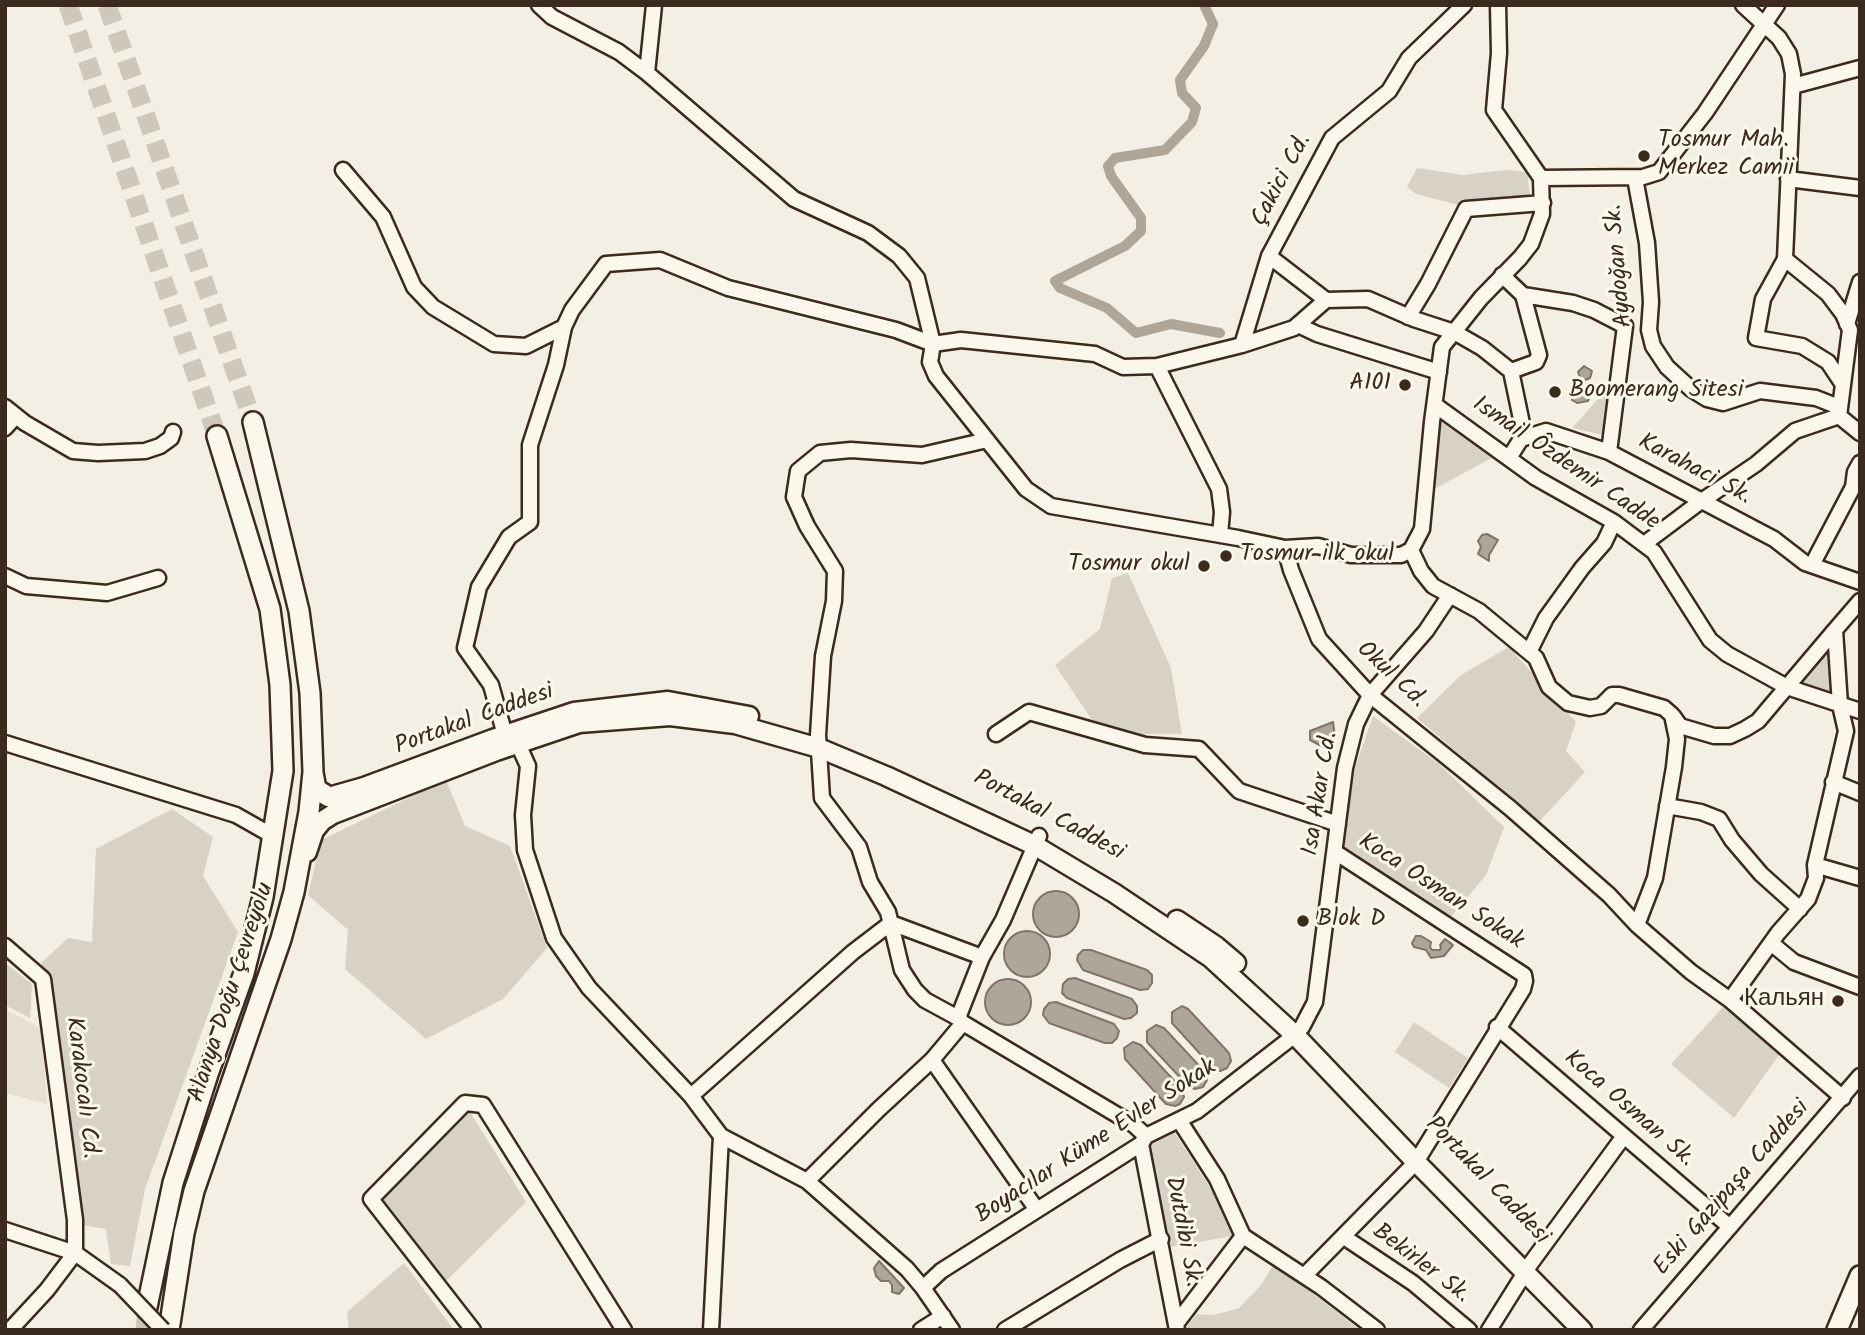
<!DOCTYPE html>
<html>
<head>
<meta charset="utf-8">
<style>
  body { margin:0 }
  #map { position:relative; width:1865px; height:1335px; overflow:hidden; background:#f3efe4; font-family:Kalam,sans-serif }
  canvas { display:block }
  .frame { position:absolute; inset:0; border:7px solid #3b2a1e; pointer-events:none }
</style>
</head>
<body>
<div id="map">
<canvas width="1865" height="1335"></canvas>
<div class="frame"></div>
</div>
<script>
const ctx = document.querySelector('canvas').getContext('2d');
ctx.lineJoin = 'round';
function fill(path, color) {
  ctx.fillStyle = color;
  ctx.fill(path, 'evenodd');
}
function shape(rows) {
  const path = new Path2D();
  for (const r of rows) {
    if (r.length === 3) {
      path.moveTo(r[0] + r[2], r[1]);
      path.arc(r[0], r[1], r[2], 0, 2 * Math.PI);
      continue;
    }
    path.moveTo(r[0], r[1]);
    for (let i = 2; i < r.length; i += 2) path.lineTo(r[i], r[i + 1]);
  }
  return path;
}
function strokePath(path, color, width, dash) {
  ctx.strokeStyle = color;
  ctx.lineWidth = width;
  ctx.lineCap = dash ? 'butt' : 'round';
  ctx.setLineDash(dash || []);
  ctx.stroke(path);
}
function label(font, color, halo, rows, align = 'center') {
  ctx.font = font + ' Kalam,sans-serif';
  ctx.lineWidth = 6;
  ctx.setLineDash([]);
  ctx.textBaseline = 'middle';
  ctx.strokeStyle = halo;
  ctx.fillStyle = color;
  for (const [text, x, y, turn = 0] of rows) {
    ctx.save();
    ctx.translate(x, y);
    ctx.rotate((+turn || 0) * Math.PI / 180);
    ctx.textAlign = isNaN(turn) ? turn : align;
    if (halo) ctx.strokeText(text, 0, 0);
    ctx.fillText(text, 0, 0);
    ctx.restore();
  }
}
fill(shape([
  [5,1009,42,1029,47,1104,5,1093]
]), '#e5dfd4');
fill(shape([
  [1417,168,1463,175,1506,170,1527,172,1530,196,1526,199,1462,206,1416,194,1407,187],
  [1614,381,1607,436,1572,428],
  [1439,423,1448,423,1492,458,1434,489],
  [1128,573,1171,668,1182,734,1130,734,1094,723,1055,665,1100,629,1112,578],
  [1509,647,1576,722,1566,751,1585,772,1539,822,1417,718,1461,675],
  [1824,651,1830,652,1834,691,1829,695,1802,685,1801,680],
  [1373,716,1439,764,1504,827,1486,875,1450,918,1343,848,1355,768],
  [446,780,465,826,510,846,547,948,503,999,426,1039,345,969,348,930,308,895,321,840],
  [172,809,213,837,203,876,238,932,145,1189,130,1266,111,1264,106,1229,82,1225,54,1008,41,963,68,938,92,942,96,849],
  [5,963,32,984,30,1018,5,1005],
  [1725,1005,1779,1055,1734,1118,1671,1064],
  [1414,1022,1468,1058,1449,1088,1395,1052],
  [470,1112,526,1202,445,1282,382,1200],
  [1174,1132,1217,1198,1233,1236,1169,1247,1148,1145],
  [404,1263,454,1330,349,1330,347,1312],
  [1274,1263,1360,1330,1184,1330,1197,1314,1214,1315,1239,1308,1262,1284]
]), '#d8d1c6');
const water = shape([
  [1584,366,1592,371,1590,378,1585,380,1584,383,1589,388,1591,394,1588,401,1577,403,1572,400,1570,390,1574,385,1582,383,1578,372,1584,366],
  [1487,534,1498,540,1489,555,1489,561,1478,554,1481,547,1478,541,1482,535,1487,534],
  [1333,722,1335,737,1329,750,1310,740,1310,731,1333,722],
  [1056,914,23],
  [1027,954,23],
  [1416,936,1421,936,1431,942,1430,947,1432,950,1440,950,1441,947,1440,945,1445,939,1453,945,1444,956,1431,958,1426,950,1414,947,1412,943,1416,936],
  [1083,950,1091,950,1147,970,1152,975,1152,983,1148,989,1140,990,1083,970,1077,960,1078,955,1083,950],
  [1075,978,1132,999,1137,1006,1137,1013,1131,1018,1124,1019,1067,998,1062,993,1063,984,1068,979,1075,978],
  [1008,1002,23],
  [1056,1002,1114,1024,1119,1031,1117,1038,1112,1043,1105,1043,1049,1023,1043,1015,1044,1009,1049,1003,1056,1002],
  [1182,1006,1188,1009,1229,1053,1231,1061,1227,1068,1220,1071,1213,1068,1172,1023,1172,1012,1182,1006],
  [1156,1025,1164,1028,1205,1072,1207,1080,1203,1087,1195,1089,1189,1087,1147,1042,1147,1031,1156,1025],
  [1133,1042,1141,1045,1182,1089,1184,1097,1180,1104,1175,1106,1166,1104,1125,1059,1124,1048,1133,1042],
  [879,1261,904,1288,899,1294,892,1292,892,1285,889,1281,881,1281,876,1276,874,1268,879,1261]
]);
fill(water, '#afa69a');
strokePath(water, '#817468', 2);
strokePath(shape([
  [1204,5,1213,24,1204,46,1180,80,1182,93,1196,108,1192,122,1165,150,1115,158,1108,166,1111,176,1141,218,1141,231,1125,246,1055,281,1060,288,1107,308,1136,333,1171,324,1220,333]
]), '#afa69a', 10);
strokePath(shape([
  [68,5,217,436],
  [107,5,253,422],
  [145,1330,147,1307]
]), '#cec8bc', 19, [19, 10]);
const minor = shape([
  [539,5,552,17,619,52,647,73,794,199,868,233,899,256,917,278,933,344,930,362,936,376,1026,489,1051,506,1238,538,1285,548,1291,570,1319,639,1370,695,1510,808,1609,895,1637,925,1691,972,1730,1000,1843,1098],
  [1743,5,1779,38,1789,54,1793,74,1785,259,1828,294,1843,314,1850,330,1839,416,1860,433],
  [647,73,654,5],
  [1793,86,1860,68],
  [343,170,383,217,414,287,433,307,494,344,526,346,564,327],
  [1541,178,1643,177,1659,172,1705,113,1777,5],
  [1635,178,1647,243,1651,302,1649,330,1653,346,1667,367,1691,389,1707,399,1723,403,1760,391,1816,398,1839,407],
  [1788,179,1860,188],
  [1269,256,1326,300],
  [1785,259,1763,299,1756,338,1802,346,1828,362,1842,383],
  [1502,275,1523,295],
  [1408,317,1428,284,1466,209,1543,203],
  [1847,324,1860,282],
  [1298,325,1317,334,1439,372],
  [1242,345,1269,256,1332,138,1389,91,1409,58,1464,5],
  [1157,366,1219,489,1222,512,1220,535],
  [1435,405,1536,478,1614,522,1654,552,1710,640,1727,654,1787,687,1860,711],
  [5,407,25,423,73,451,98,453,145,451,160,446,171,438,173,432],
  [5,428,16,416],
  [1525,438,1511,371,1536,362,1539,355,1523,295,1573,303,1594,310,1625,326,1609,452],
  [1509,458,1521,439,1546,431,1609,452,1774,539,1805,563,1860,582],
  [1644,544,1700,502,1756,464,1795,431,1839,416],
  [1285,548,1318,546,1351,555,1401,555,1411,550,1421,571,1433,586,1479,611,1536,658,1549,687,1568,703,1590,708,1601,706,1612,695,1619,695,1664,708,1672,715,1677,739,1674,767,1655,878,1637,925],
  [1411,550,1422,529,1432,422,1442,347,1454,332,1482,348,1511,371],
  [1812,565,1853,487,1855,472,1860,463],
  [5,576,26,586,107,593,158,578],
  [1529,652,1546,618,1582,568,1604,543,1614,522],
  [1673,716,1680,726,1714,736,1730,736,1745,729,1758,721,1835,630],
  [996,734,1029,712,1145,745,1199,749,1239,791,1338,824],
  [5,743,236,815,273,836],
  [1833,782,1860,793],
  [1667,806,1701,812,1719,819,1732,840,1761,874,1800,909],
  [1815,865,1860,878],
  [1771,943,1794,962,1860,987],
  [5,946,43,979,75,1220,75,1253],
  [1730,1000,1778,933,1808,899,1816,878,1815,865,1846,731,1840,705,1835,630,1860,601],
  [958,1018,925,1000,915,990,902,970,888,912,870,882,859,847,822,798,818,735,823,656,834,601,835,571,807,526,794,497,798,471,820,453,851,450,922,455,987,440],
  [963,1023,1134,1125,1146,1136],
  [1497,1027,1730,1227],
  [932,1060,1037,1210],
  [691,1096,853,952,891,923,982,957],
  [1179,1120,1217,1179,1243,1236,1321,1287,1377,1330],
  [721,1136,807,1181,907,1269,923,1288,952,1330],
  [1141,1144,1177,1330],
  [807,1181,879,1109,932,1060,963,1023,958,1018,982,957,1003,920,1039,836],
  [5,1230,75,1253,120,1285],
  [1344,1237,1413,1283,1469,1330],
  [1304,1276,1416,1162,1523,989,1525,981,1524,975,1335,852],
  [923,1288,941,1271,1141,1144,1146,1136,1197,1111,1295,1035,1302,1027,1315,1002,1345,768,1356,724,1370,695,1426,631,1450,595],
  [1176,1324,1243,1236],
  [10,1330,47,1290,75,1253],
  [473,1330,371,1199,465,1103,483,1105,624,1330],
  [711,1330,721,1136,691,1096,589,988,554,938,525,850,523,815,528,766,518,744,505,735,491,685,465,648,479,587,509,537,530,522,530,445,556,365,564,327,572,310,606,264,660,260,728,288,896,330,933,344,961,340,1095,354,1123,367,1157,366,1242,345,1294,328,1326,300,1368,299,1414,319,1454,332,1481,298,1520,258,1531,244,1542,214,1541,178,1494,110,1499,53,1498,5],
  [921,1330,943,1316],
  [1005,1330,1120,1260,1161,1239],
  [1489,1330,1531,1263,1624,1136],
  [1641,1330,1860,1076]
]);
const major = shape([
  [329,797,364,787,493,739,574,712,668,701,749,716],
  [307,852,314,831,322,821,333,814,496,751,579,723,670,716,735,724,819,748,886,776,1034,845,1114,893,1211,958,1295,1035,1416,1162,1582,1330],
  [1177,920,1216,946,1236,963]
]);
const highway = shape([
  [313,773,316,789,329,797],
  [147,1307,173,1183,208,1074,244,973,263,897,283,771,280,685,270,609,217,436],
  [169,1330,184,1233,194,1191,281,939,294,892,309,812,313,772,310,693,299,611,253,422],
  [1837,1330,1860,1276]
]);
strokePath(minor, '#3b2a1e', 19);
strokePath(major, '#3b2a1e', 23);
strokePath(highway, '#3b2a1e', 24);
strokePath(minor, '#fbf7ec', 14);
strokePath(major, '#fbf7ec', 18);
strokePath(highway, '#fbf7ec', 19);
const minorBridge = shape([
  [120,1285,163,1330]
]);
strokePath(minorBridge, '#3b2a1e', 19, []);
strokePath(minorBridge, '#fbf7ec', 14);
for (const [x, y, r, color] of [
  [1644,156,7,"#3b2a1e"],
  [1405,385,7,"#3b2a1e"],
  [1555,392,7,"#3b2a1e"],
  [1226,556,7,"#3b2a1e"],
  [1204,566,7,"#3b2a1e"],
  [1303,921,7,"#3b2a1e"],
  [1838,1001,7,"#3b2a1e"]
]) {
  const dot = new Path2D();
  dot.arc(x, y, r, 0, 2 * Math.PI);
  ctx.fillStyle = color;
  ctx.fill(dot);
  strokePath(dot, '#fbf7ec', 2.5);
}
label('24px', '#3b2a1e', '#fbf7ec', [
  ["Tosmur Mah.",1658,142],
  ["Merkez Camii",1658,170],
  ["A101",1391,385,"right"],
  ["Boomerang Sitesi",1569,392],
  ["Tosmur ilk okul",1240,556],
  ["Tosmur okul",1190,566,"right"],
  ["Blok D",1317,921],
  ["Кальян",1824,1001,"right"]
], 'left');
label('24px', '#3b2a1e', '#fbf7ec', [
  ["Çakici Cd.",1283,181,-62],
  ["Aydoğan Sk.",1621,266,-95],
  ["Ismail Ôzdemir Cadde",1565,465,34],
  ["Karahaci Sk.",1694,471,28],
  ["Okul Cd.",1390,676,43],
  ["Portakal Caddesi",475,721,-20],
  ["Isa Akar Cd.",1322,794,-81],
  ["Portakal Caddesi",1048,817,28],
  ["Koca Osman Sokak",1440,893,33],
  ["Alanya Doğu Çevreyolu",233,993,-72],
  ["Karakocalı Cd.",80,1088,83],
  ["Koca Osman Sk.",1628,1110,41],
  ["Boyacılar Küme Evler Sokak",1097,1143,-33],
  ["Portakal Caddesi",1486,1182,46],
  ["Eski Gazipaşa Caddesi",1733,1189,-49],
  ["Dutdibi Sk.",1181,1232,79],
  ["Bekirler Sk.",1420,1265,37]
]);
</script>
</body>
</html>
